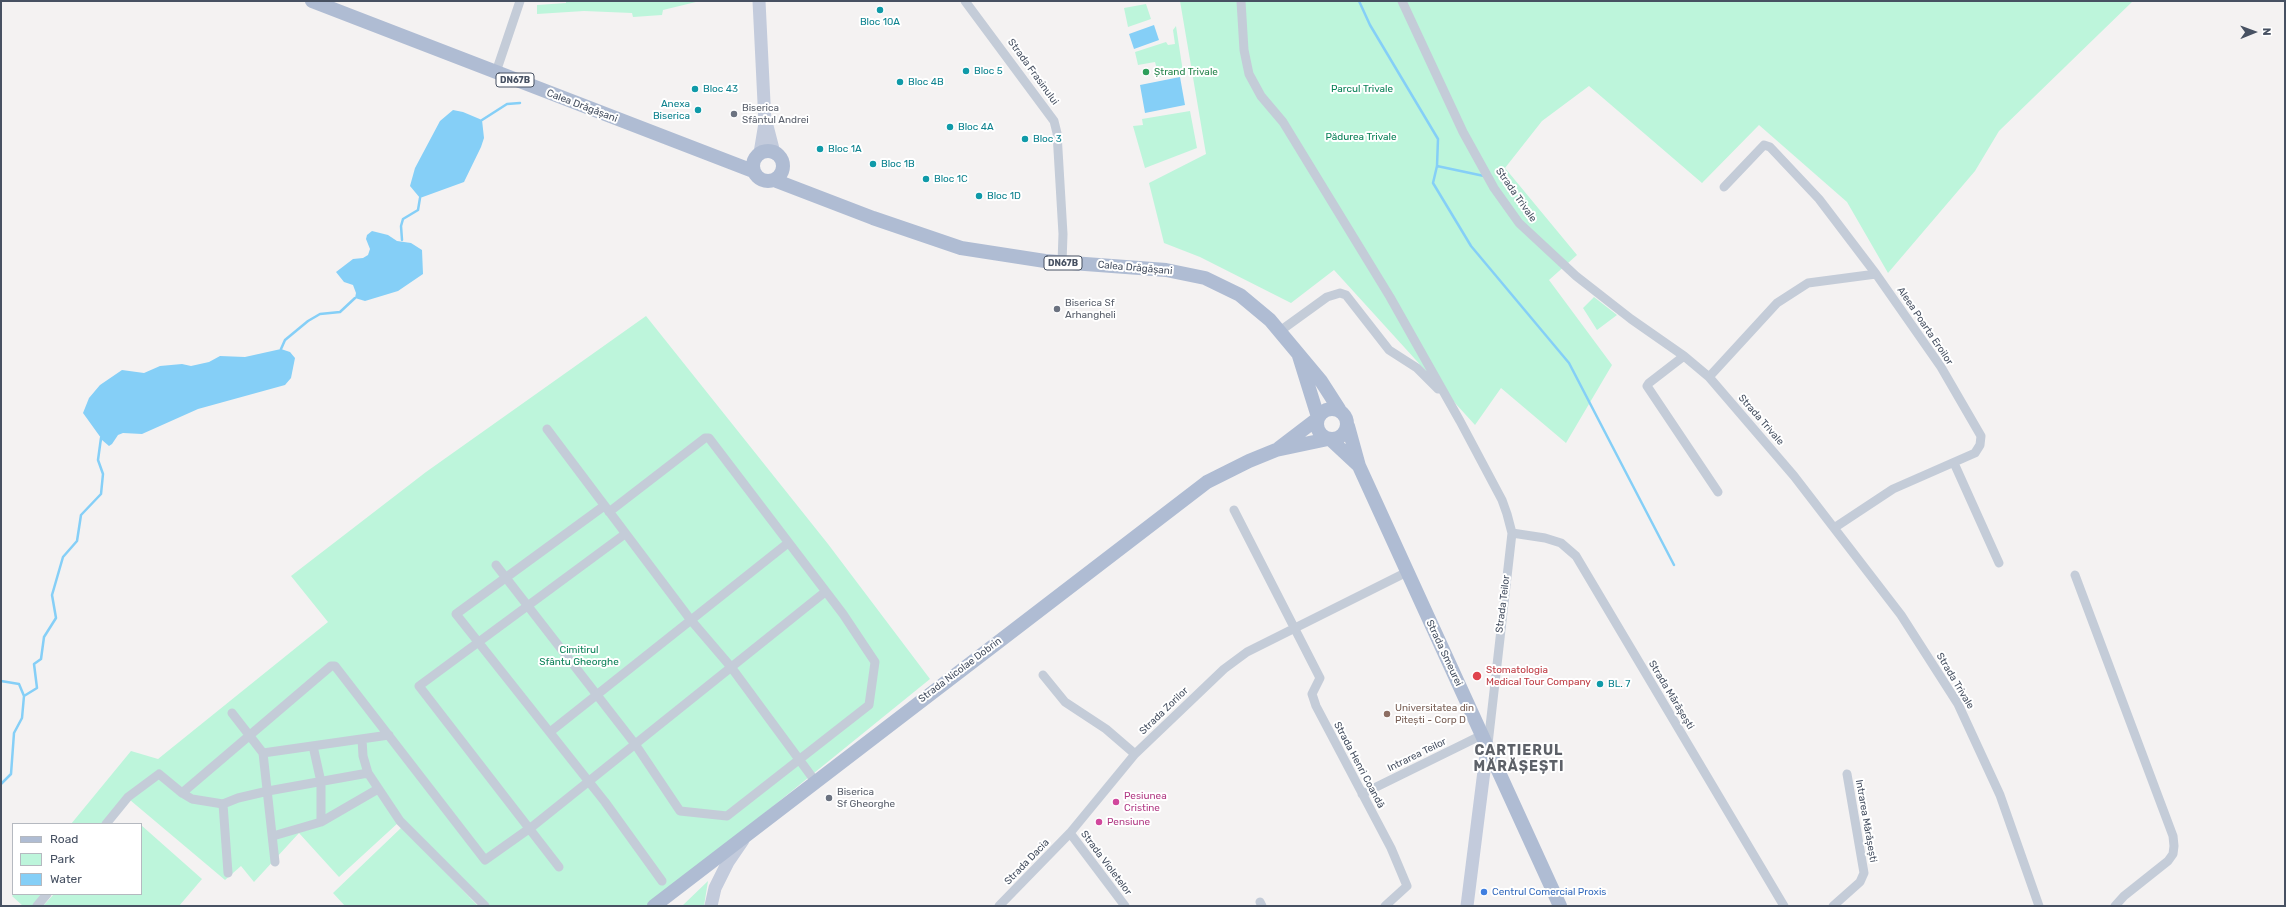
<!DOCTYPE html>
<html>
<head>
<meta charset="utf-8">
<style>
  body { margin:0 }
  #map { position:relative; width:2286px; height:907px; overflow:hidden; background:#f4f2f2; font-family:Rubik,sans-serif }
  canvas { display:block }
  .frame { position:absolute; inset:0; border:2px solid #475162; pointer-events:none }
  .legend { position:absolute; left:12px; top:823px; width:130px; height:72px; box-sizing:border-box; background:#fff; border:1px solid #b5b9c0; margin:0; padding:5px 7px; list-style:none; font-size:12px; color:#475162 }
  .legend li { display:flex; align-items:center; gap:8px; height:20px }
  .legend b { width:20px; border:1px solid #b5b9c0 }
  .north { position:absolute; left:2234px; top:12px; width:40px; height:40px; -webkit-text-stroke:3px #fff; paint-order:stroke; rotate:89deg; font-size:11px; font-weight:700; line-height:16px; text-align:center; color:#475162 }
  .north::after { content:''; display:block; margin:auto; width:14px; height:18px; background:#475162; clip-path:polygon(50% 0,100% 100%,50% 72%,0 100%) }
</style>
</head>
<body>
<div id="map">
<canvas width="2286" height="907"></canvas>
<div class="frame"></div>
<ul class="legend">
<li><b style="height:5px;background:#afbcd3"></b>Road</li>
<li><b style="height:11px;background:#bdf5db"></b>Park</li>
<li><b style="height:11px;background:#85cff7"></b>Water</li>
</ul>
<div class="north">N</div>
</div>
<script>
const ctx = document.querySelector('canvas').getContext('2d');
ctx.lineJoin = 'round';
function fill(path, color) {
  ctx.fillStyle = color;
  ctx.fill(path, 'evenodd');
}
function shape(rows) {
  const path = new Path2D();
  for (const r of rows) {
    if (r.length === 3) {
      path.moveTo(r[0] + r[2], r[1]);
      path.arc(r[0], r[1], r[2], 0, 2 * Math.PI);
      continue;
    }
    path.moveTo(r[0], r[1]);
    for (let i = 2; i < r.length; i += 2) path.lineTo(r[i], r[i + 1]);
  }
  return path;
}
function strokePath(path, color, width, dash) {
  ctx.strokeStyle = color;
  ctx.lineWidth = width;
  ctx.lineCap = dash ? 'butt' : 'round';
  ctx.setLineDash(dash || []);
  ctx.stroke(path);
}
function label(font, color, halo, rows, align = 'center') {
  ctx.font = font + ' Rubik,sans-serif';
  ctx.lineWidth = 4;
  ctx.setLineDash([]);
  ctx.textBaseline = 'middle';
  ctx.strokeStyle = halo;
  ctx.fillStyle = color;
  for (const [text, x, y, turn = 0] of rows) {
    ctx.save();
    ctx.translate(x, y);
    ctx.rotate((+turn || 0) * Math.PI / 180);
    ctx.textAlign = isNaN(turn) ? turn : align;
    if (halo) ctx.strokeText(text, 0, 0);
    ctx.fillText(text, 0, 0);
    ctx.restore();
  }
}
fill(shape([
  [566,1,700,1,663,10,662,15,633,17,632,13,584,11,537,14,537,5,566,3],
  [1180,1,2133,1,1999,131,1975,171,1888,273,1847,202,1759,125,1702,183,1589,86,1542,121,1505,168,1577,255,1549,280,1612,365,1566,443,1501,388,1475,425,1334,270,1291,303,1200,257,1164,243,1149,183,1206,154],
  [1146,4,1151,19,1128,27,1124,8],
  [1176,26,1183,72,1159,77,1155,62,1138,65,1135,52,1166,42,1168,45,1175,44,1173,30],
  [1190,111,1197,148,1145,168,1133,126,1143,125,1142,119],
  [1594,297,1617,315,1597,330,1583,308],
  [646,316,828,544,930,679,650,906,487,906,399,822,339,877,299,833,254,882,241,866,225,880,130,800,109,824,71,824,131,751,158,759,328,622,291,576,426,472],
  [141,825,202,879,179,906,43,906,54,894,141,894],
  [402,827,478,906,345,906,333,893],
  [708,881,704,906,682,906],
  [14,894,50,894,40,906,23,906,12,896]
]), '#bdf5db');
fill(shape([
  [1154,25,1159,40,1134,49,1129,34],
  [1180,77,1185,105,1145,113,1140,85],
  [453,110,463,112,482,120,484,138,481,147,464,182,420,198,410,186,415,168,440,121],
  [372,231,388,235,397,241,411,243,422,250,423,274,398,291,365,301,355,298,356,293,353,285,344,282,336,272,353,259,363,258,368,255,370,249,366,239,367,235],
  [281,349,290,352,295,358,291,378,285,385,198,409,142,434,123,433,118,435,112,444,109,446,102,440,100,445,101,438,83,413,89,398,100,385,122,370,144,373,160,366,182,364,191,366,209,362,220,356,245,357]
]), '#85cff7');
strokePath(shape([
  [1359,1,1370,25,1438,139,1437,166,1433,183,1471,246,1569,363,1674,565],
  [482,120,507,104,520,103],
  [1437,166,1484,176],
  [402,240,401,226,403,219,418,210,420,198],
  [281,349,285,340,308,321,320,314,340,312,355,298],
  [1,681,19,684,24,696,22,718,14,733,11,774,1,784],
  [24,696,37,688,34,664,41,659,44,637,56,618,52,595,63,557,77,541,81,515,101,494,103,474,98,460,101,438]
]), '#85cff7', 2.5);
strokePath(shape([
  [965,1,1054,121,1057,133,1063,234,1062,263],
  [1241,1,1244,50,1249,74,1261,96,1283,122,1390,297,1460,421,1502,500,1507,514,1512,533,1488,744],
  [1402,1,1463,132,1494,188,1519,223,1576,276,1631,319,1684,356,1709,377,1794,476,1901,615,1958,704,2000,795,2039,906],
  [496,72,520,1],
  [1724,187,1764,145,1770,147,1819,199,1876,274,1941,367,1981,436,1980,445,1975,453,1893,489,1834,528],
  [1280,331,1327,297,1340,293,1346,295,1389,350,1417,368,1438,389],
  [1684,356,1649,383,1647,386,1718,492],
  [1709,377,1777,303,1808,283,1876,274],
  [547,429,690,619,731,667,815,781],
  [1954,463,1999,563],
  [604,506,456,614,605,802,662,881],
  [1234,510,1320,678,1312,694,1316,706,1391,848,1407,886,1385,906],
  [1512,533,1545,538,1561,543,1576,556,1784,906],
  [496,565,635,744,680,811,727,816,869,705,875,662,843,614,709,438,705,438,609,512],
  [2075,575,2173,836,2174,846,2173,854,2168,861,2124,896,2115,906],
  [1043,675,1065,702,1106,729,1135,754],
  [232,713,263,753,389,735],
  [550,732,788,543],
  [362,739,363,756,368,773,400,821,485,906],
  [313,746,321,782,321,822],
  [263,753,275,862],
  [182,793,192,799,223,804,238,798,268,791,368,773],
  [1362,794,1482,735],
  [223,804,228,873],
  [106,824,128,797,159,774,182,793,331,666,335,666,485,860,533,826,825,592],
  [1070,833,1125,906],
  [273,836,321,822,378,789],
  [559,867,419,686,625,534],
  [1260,902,1262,906],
  [37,906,47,894],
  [999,906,1070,833,1135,754,1224,669,1247,652,1407,572],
  [1833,906,1860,882,1864,873,1847,774]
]), '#c4ccd8', 9);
strokePath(shape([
  [759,1,765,123,760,153],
  [767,126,774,153],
  [711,906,715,888,728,862,743,840],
  [1467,906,1487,747]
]), '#c3cbdc', 13);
strokePath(shape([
  [312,1,753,171],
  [768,166,15],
  [774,180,873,218,961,248,1045,261,1166,270,1205,278,1240,295,1270,320,1321,381,1339,409],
  [1299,356,1318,417],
  [1332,424,15],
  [1348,426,1359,466,1560,906],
  [1330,439,1359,466],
  [1279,448,1317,419],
  [654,906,1207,482,1249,461,1276,450,1328,439]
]), '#afbcd3', 14);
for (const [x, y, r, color] of [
  [880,10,4,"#0f9aa8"],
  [966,71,4,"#0f9aa8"],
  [1146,72,4,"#2e9e5b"],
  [900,82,4,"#0f9aa8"],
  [695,89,4,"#0f9aa8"],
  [698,110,4,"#0f9aa8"],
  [734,114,4,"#6b7280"],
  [950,127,4,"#0f9aa8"],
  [1025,139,4,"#0f9aa8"],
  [820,149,4,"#0f9aa8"],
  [873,164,4,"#0f9aa8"],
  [926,179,4,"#0f9aa8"],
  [979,196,4,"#0f9aa8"],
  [1057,309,4,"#6b7280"],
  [1477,676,5,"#e0444e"],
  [1600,684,4,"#0f9aa8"],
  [1387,714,4,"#8d6e63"],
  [829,798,4,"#6b7280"],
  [1116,802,4,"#d1479c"],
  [1099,822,4,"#d1479c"],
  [1484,892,4,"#3f7fe0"]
]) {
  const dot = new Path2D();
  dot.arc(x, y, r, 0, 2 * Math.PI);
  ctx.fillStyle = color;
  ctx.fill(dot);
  strokePath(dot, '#fff', 1.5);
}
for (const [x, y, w] of [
  [515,80,38],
  [1063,263,38]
]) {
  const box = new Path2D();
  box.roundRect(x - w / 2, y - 7, w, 14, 3);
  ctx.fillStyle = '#fff';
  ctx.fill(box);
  strokePath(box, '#475162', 1);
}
label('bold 9px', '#475162', null, [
  ["DN67B",515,80],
  ["DN67B",1063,263]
]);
label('10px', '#0d838f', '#fff', [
  ["Bloc 10A",880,22,"center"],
  ["Bloc 5",974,71],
  ["Bloc 4B",908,82],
  ["Bloc 43",703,89],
  ["Anexa",690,104,"right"],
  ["Biserica",690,116,"right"],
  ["Bloc 4A",958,127],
  ["Bloc 3",1033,139],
  ["Bloc 1A",828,149],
  ["Bloc 1B",881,164],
  ["Bloc 1C",934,179],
  ["Bloc 1D",987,196],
  ["BL. 7",1608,684]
], 'left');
label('10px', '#475162', '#fff', [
  ["Strada Frasinului",1033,72,54],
  ["Calea Drăgășani",582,106,21],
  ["Strada Trivale",1516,195,55],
  ["Calea Drăgășani",1135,268,5],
  ["Aleea Poarta Eroilor",1925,326,56],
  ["Strada Trivale",1761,420,49],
  ["Strada Teilor",1503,604,-83],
  ["Strada Smeurei",1444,653,65],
  ["Strada Nicolae Dobrin",960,670,-37],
  ["Strada Trivale",1955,681,59],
  ["Strada Mărășești",1671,695,59],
  ["Strada Zorilor",1164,711,-44],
  ["Intrarea Teilor",1417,755,-26],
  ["Strada Henri Coandă",1359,765,62],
  ["Intrarea Mărășești",1866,821,80],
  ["Strada Dacia",1027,862,-46],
  ["Strada Violetelor",1106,863,53]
]);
label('10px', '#27864d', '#fff', [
  ["Ștrand Trivale",1154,72]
], 'left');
label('10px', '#0c8259', '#fff', [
  ["Parcul Trivale",1362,89],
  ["Pădurea Trivale",1361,137],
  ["Cimitirul",579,650],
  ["Sfântu Gheorghe",579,662]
]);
label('10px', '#5b616d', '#fff', [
  ["Biserica",742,108],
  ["Sfântul Andrei",742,120],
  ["Biserica Sf",1065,303],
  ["Arhangheli",1065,315],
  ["Biserica",837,792],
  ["Sf Gheorghe",837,804]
], 'left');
label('10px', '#be3a42', '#fff', [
  ["Stomatologia",1486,670],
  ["Medical Tour Company",1486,682]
], 'left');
label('10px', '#785e54', '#fff', [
  ["Universitatea din",1395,708],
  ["Pitești - Corp D",1395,720]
], 'left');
label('10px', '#b23c85', '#fff', [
  ["Pesiunea",1124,796],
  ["Cristine",1124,808],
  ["Pensiune",1107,822]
], 'left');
label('10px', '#366cbe', '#fff', [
  ["Centrul Comercial Proxis",1492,892]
], 'left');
ctx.letterSpacing = '1px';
label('bold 14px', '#5d6168', '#fff', [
  ["CARTIERUL",1519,751],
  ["MĂRĂȘEȘTI",1519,767]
]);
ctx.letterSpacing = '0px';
</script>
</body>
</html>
